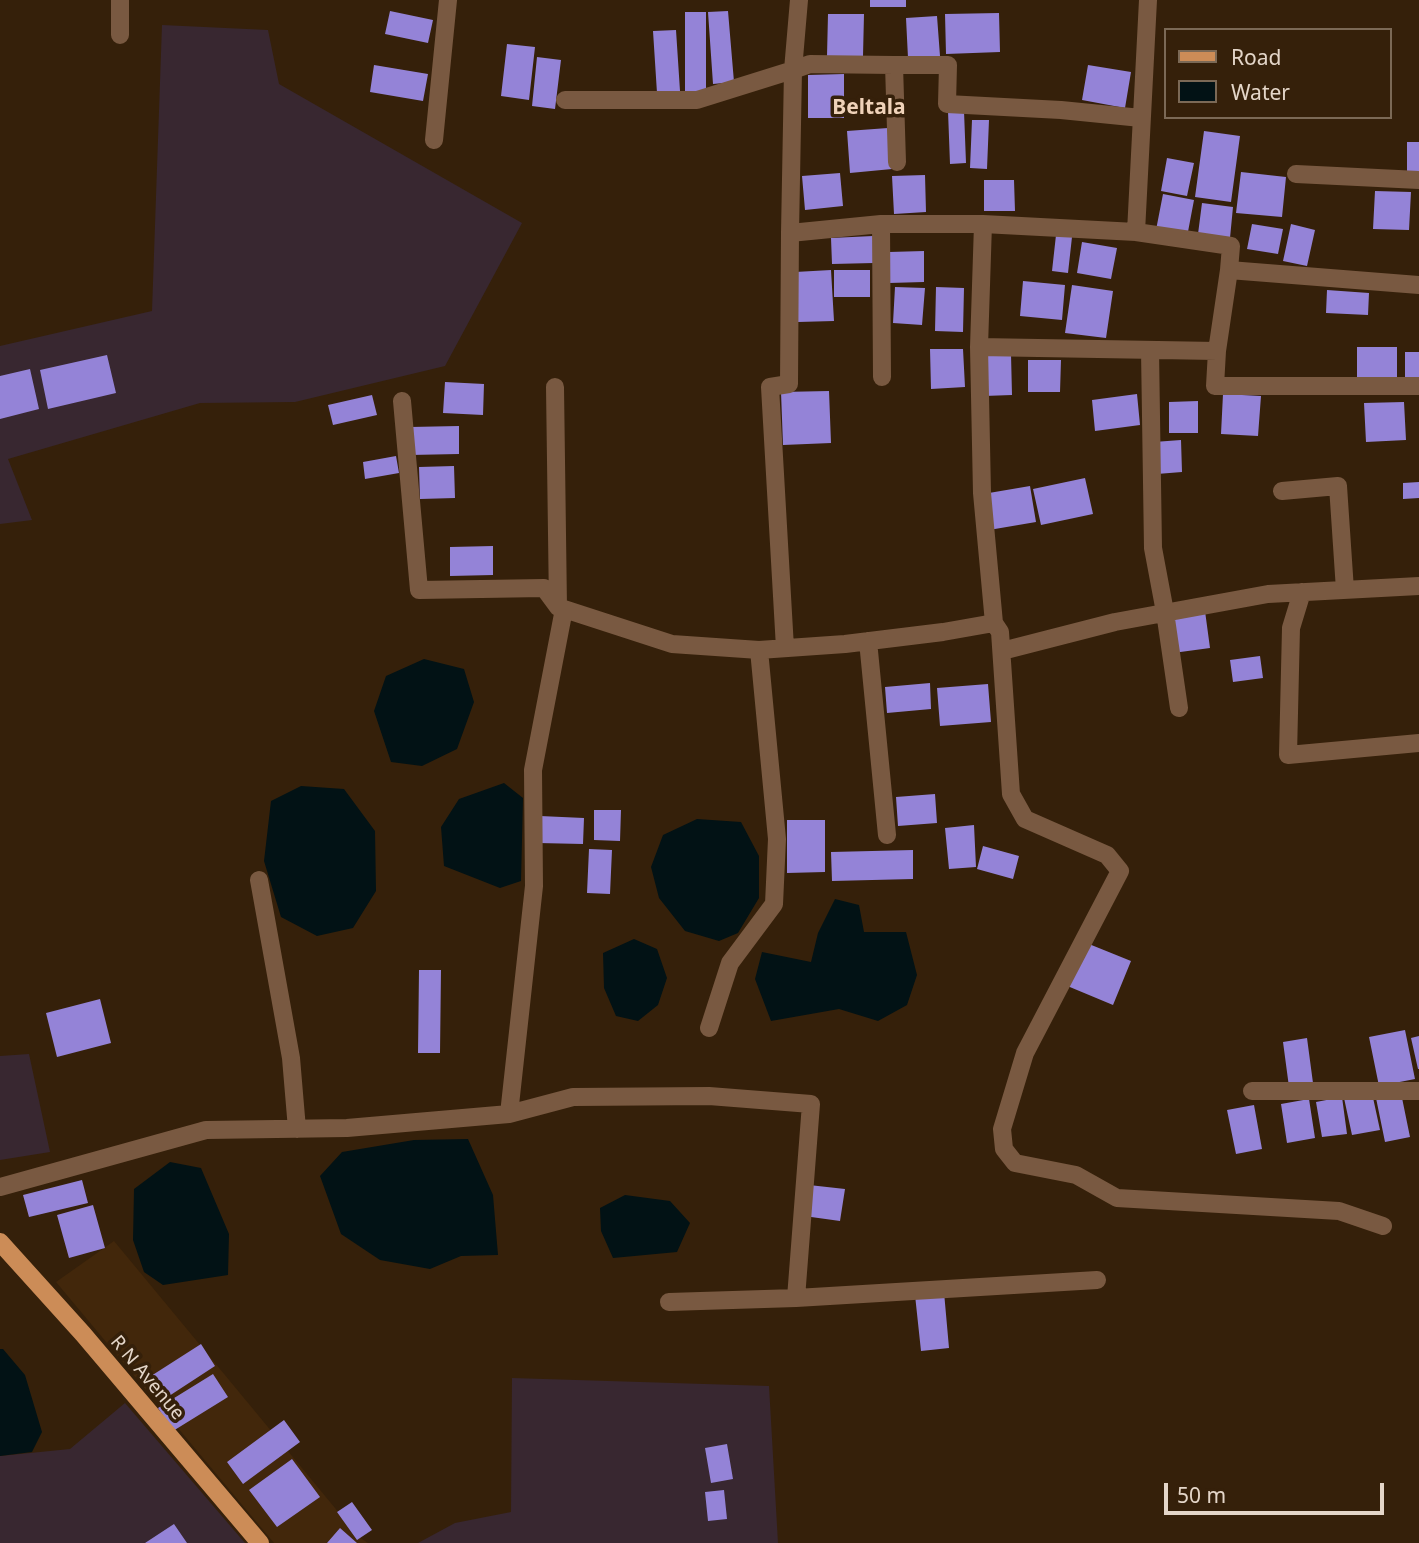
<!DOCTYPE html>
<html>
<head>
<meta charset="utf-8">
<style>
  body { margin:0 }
  #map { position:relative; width:1419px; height:1543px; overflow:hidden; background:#35200a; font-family:"Noto Sans",sans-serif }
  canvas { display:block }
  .legend { position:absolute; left:1164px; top:28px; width:228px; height:91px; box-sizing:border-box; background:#35200a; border:2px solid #7b6956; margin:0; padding:9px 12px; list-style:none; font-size:21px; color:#e4d6c9 }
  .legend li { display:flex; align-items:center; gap:14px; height:35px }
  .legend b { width:35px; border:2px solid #7b6956 }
  .scale { position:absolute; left:1164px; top:1483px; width:220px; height:32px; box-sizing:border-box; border:4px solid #e4d6c9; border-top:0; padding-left:9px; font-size:21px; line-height:24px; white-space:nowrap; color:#e4d6c9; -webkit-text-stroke:5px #35200a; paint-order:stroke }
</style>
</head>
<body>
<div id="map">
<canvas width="1419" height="1543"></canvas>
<ul class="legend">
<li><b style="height:9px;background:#cc8c57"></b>Road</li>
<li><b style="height:19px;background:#021215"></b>Water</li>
</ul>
<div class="scale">50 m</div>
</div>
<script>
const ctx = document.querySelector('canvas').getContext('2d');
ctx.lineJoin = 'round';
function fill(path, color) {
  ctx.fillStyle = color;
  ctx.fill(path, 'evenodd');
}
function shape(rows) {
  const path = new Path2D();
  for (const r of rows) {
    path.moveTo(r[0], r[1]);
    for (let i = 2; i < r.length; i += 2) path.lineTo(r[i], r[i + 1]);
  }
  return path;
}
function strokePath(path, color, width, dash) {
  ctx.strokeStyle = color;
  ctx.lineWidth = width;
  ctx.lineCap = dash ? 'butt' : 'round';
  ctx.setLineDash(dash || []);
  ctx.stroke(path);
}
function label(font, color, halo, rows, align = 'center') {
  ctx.font = font + ' "Noto Sans",sans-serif';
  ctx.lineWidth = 7;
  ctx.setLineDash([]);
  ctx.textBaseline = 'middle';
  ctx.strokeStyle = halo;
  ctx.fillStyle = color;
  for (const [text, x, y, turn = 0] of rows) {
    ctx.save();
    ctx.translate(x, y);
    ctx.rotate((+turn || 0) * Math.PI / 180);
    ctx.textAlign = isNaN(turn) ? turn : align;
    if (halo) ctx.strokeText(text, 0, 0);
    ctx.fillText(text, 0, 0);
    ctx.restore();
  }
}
fill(shape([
  [114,1241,359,1537,368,1543,274,1543,56,1282]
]), '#42270b');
fill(shape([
  [162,25,268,30,279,84,522,223,445,366,295,402,200,403,8,459,32,520,0,524,0,346,152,311],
  [29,1054,50,1152,0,1160,0,1056],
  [512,1378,769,1386,778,1543,418,1543,455,1523,511,1512],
  [125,1403,245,1543,0,1543,0,1456,70,1449]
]), '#382730');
fill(shape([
  [424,659,464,669,474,702,457,749,422,766,391,762,374,711,386,676],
  [504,783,523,798,521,881,500,888,444,866,441,827,459,799],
  [301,786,344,789,375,831,376,891,353,928,317,936,281,917,264,861,271,801],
  [697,819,741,822,759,856,759,898,738,933,719,941,685,931,659,898,651,867,663,835],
  [835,899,859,905,864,932,906,932,917,975,907,1005,878,1021,839,1009,771,1021,755,979,762,952,811,962,818,933],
  [634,939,657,949,667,978,658,1005,638,1021,616,1016,604,988,603,953],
  [468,1139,493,1195,498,1255,461,1256,430,1269,380,1260,341,1234,320,1176,342,1152,414,1140],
  [170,1162,201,1168,229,1234,228,1275,163,1285,144,1272,133,1240,134,1189],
  [625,1195,670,1201,690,1223,677,1252,613,1258,601,1231,600,1208],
  [0,1349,3,1349,25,1375,42,1432,32,1452,0,1456]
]), '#021215');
fill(shape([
  [870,0,906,0,906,7,870,7],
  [390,11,433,20,428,43,385,34],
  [728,11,734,82,713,84,708,12],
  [685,12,706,12,706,93,685,94],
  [999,13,1000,52,946,54,945,14],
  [828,14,864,14,863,56,827,56],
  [937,16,940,56,908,58,906,18],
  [676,30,680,91,657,93,653,31],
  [507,44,535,47,529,100,501,96],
  [537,57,561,60,555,109,532,106],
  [374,65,428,74,423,101,370,92],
  [1088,65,1131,72,1125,108,1082,100],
  [844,74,844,118,808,118,808,75],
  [948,111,964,111,966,163,950,164],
  [972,120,989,120,987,169,970,168],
  [888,128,892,169,850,173,847,131],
  [1204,131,1240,136,1231,202,1195,197],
  [1407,142,1419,142,1419,174,1407,174],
  [1167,158,1194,163,1187,196,1161,191],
  [1241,172,1286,177,1282,217,1236,213],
  [840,173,843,206,805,210,802,176],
  [925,175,926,212,894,214,892,176],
  [984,180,1014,180,1015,211,984,211],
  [1375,191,1411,192,1409,230,1373,229],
  [1163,194,1194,200,1187,237,1156,230],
  [1202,203,1233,207,1230,238,1198,234],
  [1252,224,1283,229,1278,254,1247,249],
  [1291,224,1315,230,1307,266,1283,261],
  [1056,235,1072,237,1068,273,1052,271],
  [873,236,874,263,832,264,831,238],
  [1082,242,1117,248,1111,279,1077,273],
  [924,251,924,282,889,283,889,252],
  [831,270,834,321,798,322,795,272],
  [834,270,870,270,870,297,834,297],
  [1023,281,1065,285,1062,320,1020,316],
  [1072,285,1113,291,1106,338,1065,333],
  [895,287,925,288,922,325,893,323],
  [936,287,964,288,963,332,935,331],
  [1327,290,1369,293,1368,315,1326,313],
  [1357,347,1397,347,1397,377,1357,377],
  [930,349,963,349,965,387,931,389],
  [1405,352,1419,352,1419,378,1405,378],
  [1011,354,1012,395,984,396,982,355],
  [107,355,116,393,48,409,40,370],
  [1028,360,1061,360,1060,392,1028,392],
  [30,369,39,409,0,419,0,376],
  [445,382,484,384,483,415,443,413],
  [829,391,831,443,783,445,781,392],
  [1137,394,1140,425,1095,431,1092,400],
  [1223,394,1261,396,1258,436,1221,434],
  [372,395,377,415,333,425,328,405],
  [1198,401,1198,433,1169,433,1169,402],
  [1404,402,1406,440,1366,442,1364,403],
  [459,426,459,454,410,455,410,427],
  [1181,440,1182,472,1157,474,1154,442],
  [396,456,399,473,365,479,363,462],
  [454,466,455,498,420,499,419,467],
  [1085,478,1093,514,1041,525,1033,489],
  [1419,482,1419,498,1403,499,1403,483],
  [1030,486,1036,522,989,530,983,494],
  [493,546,493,575,450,576,450,547],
  [1205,611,1210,648,1173,653,1168,615],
  [1260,656,1263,678,1233,682,1230,660],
  [930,683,931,709,887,713,885,687],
  [988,684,991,722,940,726,937,688],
  [935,794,937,823,898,826,896,797],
  [594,810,621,810,620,841,594,840],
  [540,816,584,818,583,844,538,843],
  [787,820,825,820,825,872,787,873],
  [974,825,976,867,949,869,945,828],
  [983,846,1019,856,1013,879,977,869],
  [589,849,612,850,610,894,587,893],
  [913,850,913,879,832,881,831,852],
  [1084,942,1131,961,1113,1005,1065,985],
  [419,970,441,970,440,1053,418,1053],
  [100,999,111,1043,57,1057,46,1013],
  [1405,1030,1415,1079,1379,1086,1369,1037],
  [1419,1036,1419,1069,1418,1069,1411,1038],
  [1307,1038,1313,1083,1289,1087,1283,1042],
  [1372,1093,1380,1130,1352,1135,1344,1098],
  [1401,1093,1410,1137,1385,1142,1376,1098],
  [1342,1097,1347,1134,1322,1137,1316,1102],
  [1309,1099,1315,1138,1287,1143,1281,1104],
  [1254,1105,1262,1149,1236,1154,1227,1110],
  [82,1180,88,1203,29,1217,23,1195],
  [809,1185,845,1189,840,1221,804,1216],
  [93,1205,105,1248,69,1258,57,1215],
  [944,1292,949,1348,921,1351,915,1295],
  [201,1344,215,1366,166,1398,151,1376],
  [213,1374,228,1397,173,1431,158,1408],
  [284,1420,300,1442,243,1484,227,1462],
  [727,1444,733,1479,711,1483,705,1448],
  [292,1459,320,1497,277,1527,249,1490],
  [724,1490,727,1519,708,1521,705,1492],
  [352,1502,372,1530,357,1540,337,1512],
  [174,1524,187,1543,145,1543],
  [340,1528,357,1543,327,1543]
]), '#9483d7');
strokePath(shape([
  [120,0,120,35],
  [799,0,793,70,810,64,894,65,897,162],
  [894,65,948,65,947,104,1061,110,1141,118],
  [565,100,697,100,793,70,790,233],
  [434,140,448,0],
  [1296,174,1419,180],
  [881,224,882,377],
  [983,224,979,347,982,493,994,623,1000,632,1011,794,1025,819,1107,855,1120,871,1025,1053,1002,1129,1004,1149,1015,1163,1076,1175,1117,1198,1339,1211,1383,1226],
  [1136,232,1148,0],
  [1419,285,1229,270,1217,351,1215,386,1419,386],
  [979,347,1217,351],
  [1150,350,1153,548,1165,612,1179,708],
  [555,387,558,607],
  [402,401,419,590,544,588,558,607,672,644,759,650,845,644,943,632,994,623],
  [1282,491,1338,486,1345,590],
  [1302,592,1291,628,1288,755,1419,743],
  [868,641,887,835],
  [785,648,770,387,789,384,790,233,881,224,983,224,1136,232,1231,246,1229,270],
  [1002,651,1115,622,1268,594,1419,586],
  [259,880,291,1058,297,1129],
  [709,1028,730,963,774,904,777,839,759,650],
  [1252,1091,1419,1091],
  [509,1114,573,1097,709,1096,811,1104,796,1298],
  [0,1187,206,1130,347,1128,509,1114,534,886,533,770,564,609],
  [669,1302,796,1298,1097,1280]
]), '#795941', 18);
strokePath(shape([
  [0,1242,83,1334,260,1543]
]), '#cc8c57', 18);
label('19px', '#e4d6c9', '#35200a', [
  ["R N Avenue",147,1378,50]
]);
label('bold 21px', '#efd2b9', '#35200a', [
  ["Beltala",869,108]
]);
</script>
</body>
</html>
